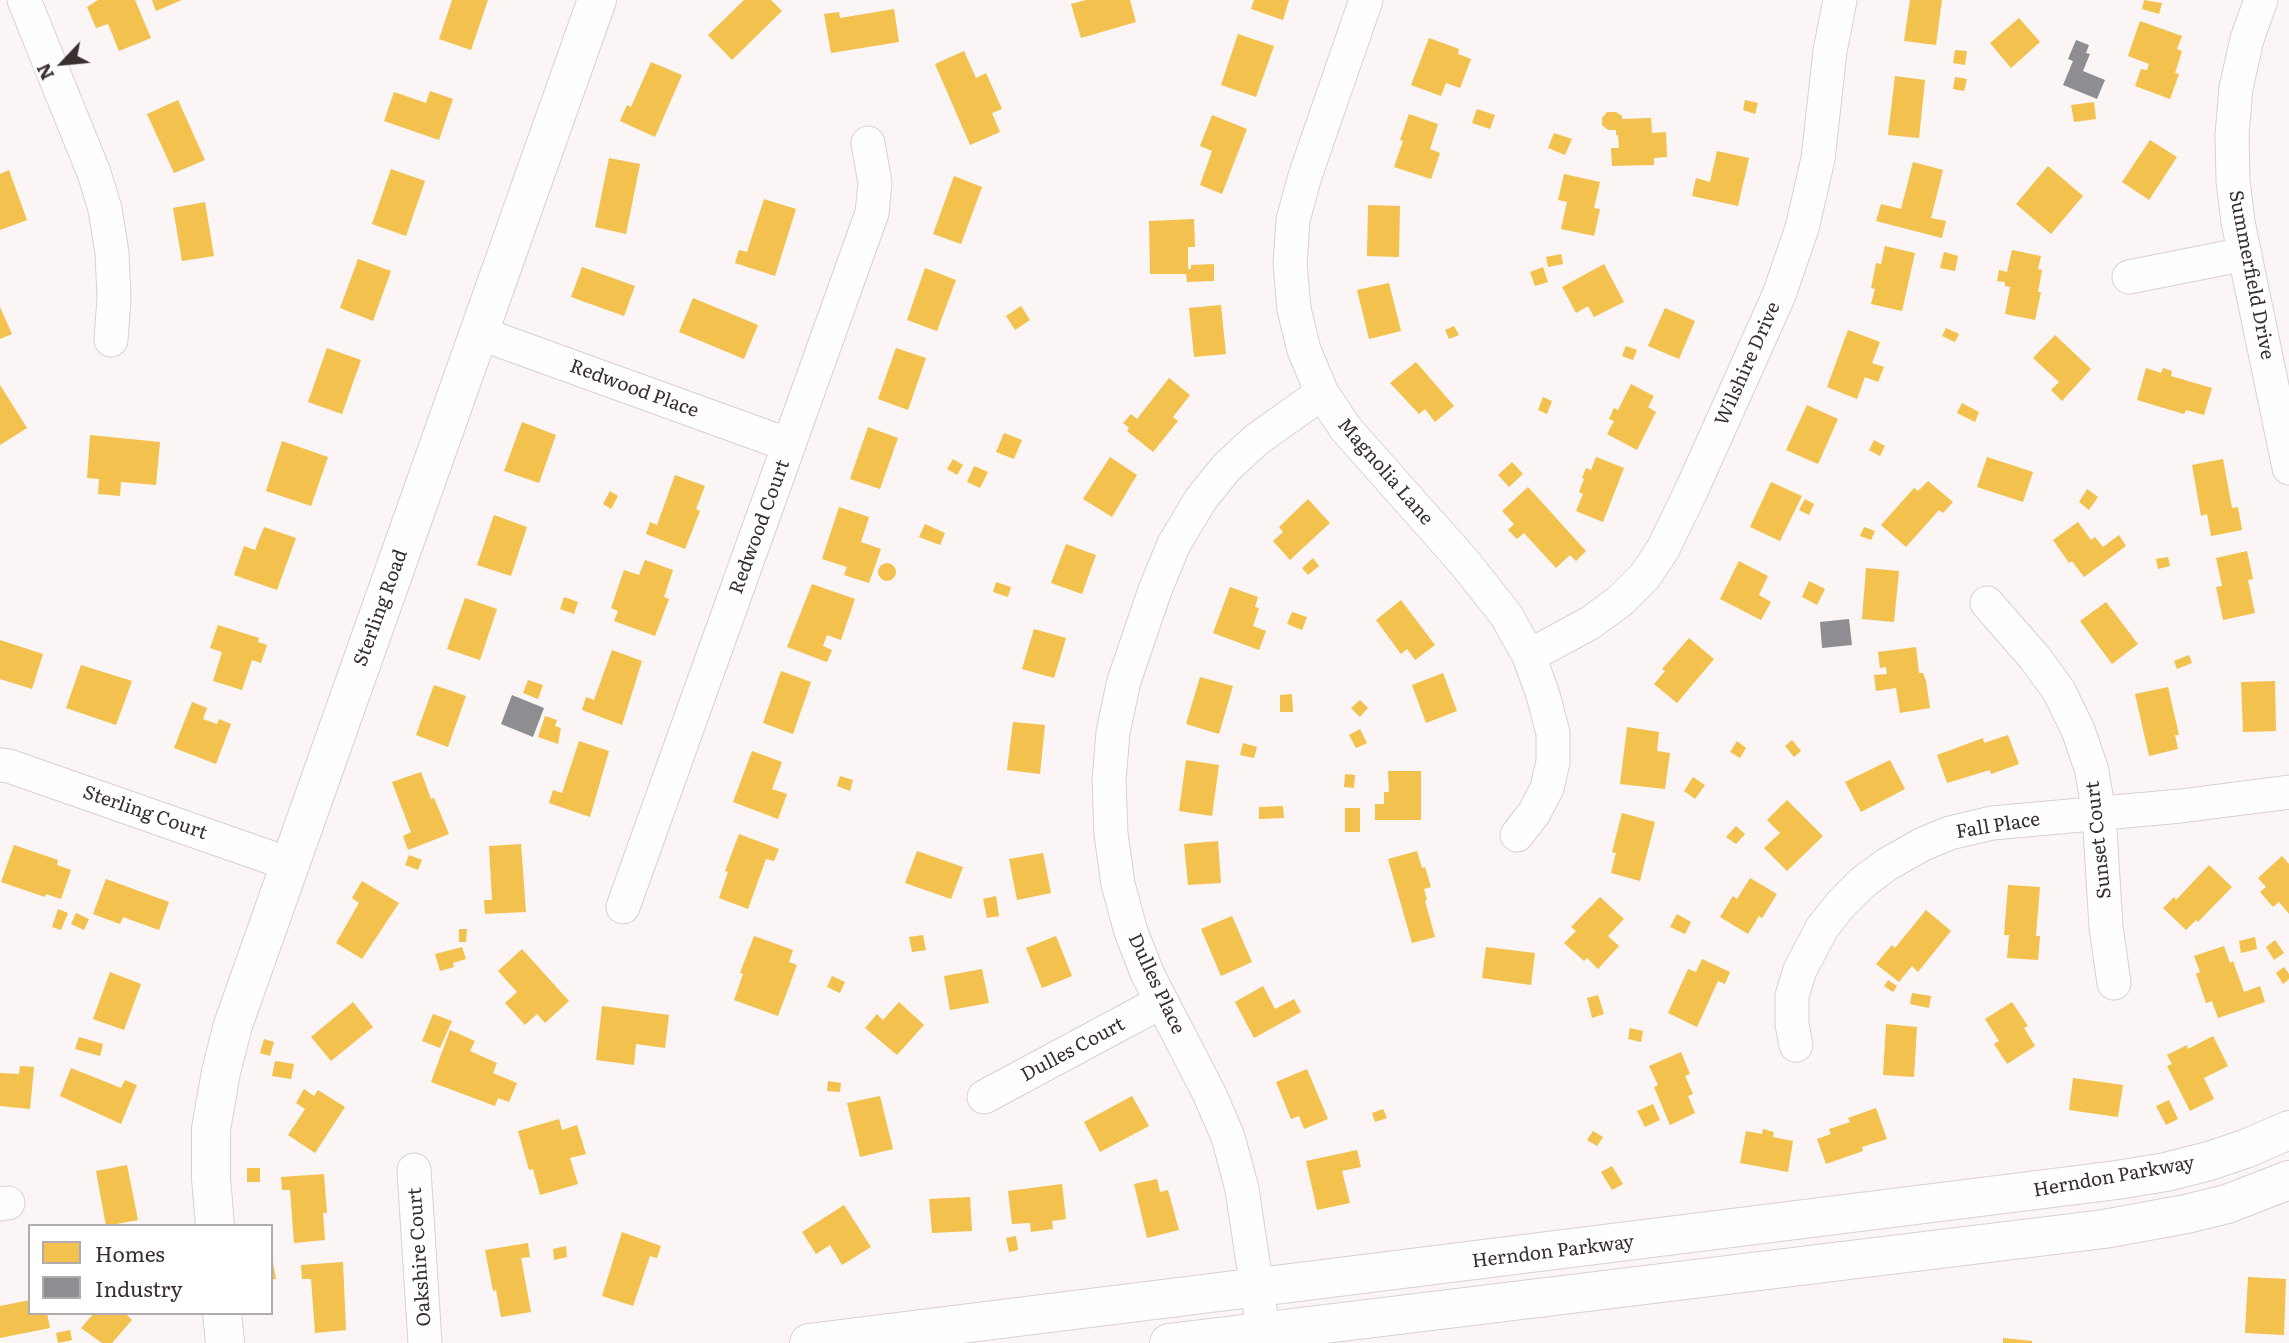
<!DOCTYPE html>
<html>
<head>
<meta charset="utf-8">
<style>
  body { margin:0 }
  #map { position:relative; width:2289px; height:1343px; overflow:hidden; background:#fbf5f5; font-family:Literata,serif }
  canvas { display:block }
  .legend { position:absolute; left:28px; top:1224px; width:245px; height:91px; box-sizing:border-box; background:#fff; border:2px solid #b0acab; margin:0; padding:9px 12px; list-style:none; font-size:21px; color:#392f2e }
  .legend li { display:flex; align-items:center; gap:14px; height:35px }
  .legend b { width:35px; border:2px solid #b0acab }
  .north { position:absolute; left:28px; top:28px; width:70px; height:70px; -webkit-text-stroke:5px #fff; paint-order:stroke; rotate:244deg; font-size:19px; font-weight:700; line-height:28px; text-align:center; color:#392f2e }
  .north::after { content:''; display:block; margin:auto; width:24px; height:32px; background:#392f2e; clip-path:polygon(50% 0,100% 100%,50% 72%,0 100%) }
</style>
</head>
<body>
<div id="map">
<canvas width="2289" height="1343"></canvas>
<ul class="legend">
<li><b style="height:19px;background:#f2c14e"></b>Homes</li>
<li><b style="height:19px;background:#8d8d92"></b>Industry</li>
</ul>
<div class="north">N</div>
</div>
<script>
const ctx = document.querySelector('canvas').getContext('2d');
ctx.lineJoin = 'round';
function fill(path, color) {
  ctx.fillStyle = color;
  ctx.fill(path, 'evenodd');
}
function shape(rows) {
  const path = new Path2D();
  for (const r of rows) {
    if (r.length === 3) {
      path.moveTo(r[0] + r[2], r[1]);
      path.arc(r[0], r[1], r[2], 0, 2 * Math.PI);
      continue;
    }
    path.moveTo(r[0], r[1]);
    for (let i = 2; i < r.length; i += 2) path.lineTo(r[i], r[i + 1]);
  }
  return path;
}
function strokePath(path, color, width, dash) {
  ctx.strokeStyle = color;
  ctx.lineWidth = width;
  ctx.lineCap = dash ? 'butt' : 'round';
  ctx.setLineDash(dash || []);
  ctx.stroke(path);
}
function label(font, color, halo, rows, align = 'center') {
  ctx.font = font + ' Literata,serif';
  ctx.lineWidth = 7;
  ctx.setLineDash([]);
  ctx.textBaseline = 'middle';
  ctx.strokeStyle = halo;
  ctx.fillStyle = color;
  for (const [text, x, y, turn = 0] of rows) {
    ctx.save();
    ctx.translate(x, y);
    ctx.rotate((+turn || 0) * Math.PI / 180);
    ctx.textAlign = isNaN(turn) ? turn : align;
    if (halo) ctx.strokeText(text, 0, 0);
    ctx.fillText(text, 0, 0);
    ctx.restore();
  }
}
fill(shape([
  [98,0,135,0,151,38,119,51,108,24,96,28,87,7],
  [152,0,182,0,156,11],
  [452,0,488,0,471,50,439,39],
  [744,0,771,0,782,11,732,60,708,35],
  [1086,0,1130,0,1136,22,1081,38,1071,4],
  [1254,0,1289,0,1283,20,1251,9],
  [1910,0,1942,0,1936,45,1904,41],
  [2144,0,2162,3,2159,14,2142,9],
  [894,9,899,42,831,53,824,14,839,12,840,18],
  [2019,18,2040,42,2011,68,1990,43],
  [2140,21,2182,36,2177,49,2182,51,2175,73,2179,74,2170,99,2135,86,2141,69,2147,70,2149,64,2128,56],
  [1238,34,1274,46,1256,97,1221,85],
  [1429,38,1459,49,1458,54,1471,59,1460,88,1446,83,1441,96,1411,85],
  [1955,50,1967,51,1965,65,1953,63],
  [964,51,976,78,986,73,1002,109,992,113,1000,132,970,145,935,64],
  [651,62,682,75,655,137,620,121,627,105,631,107],
  [1895,76,1925,80,1919,138,1888,135],
  [1955,77,1967,79,1964,91,1953,89],
  [430,91,453,99,439,140,384,121,394,92,426,103],
  [178,100,205,160,174,173,147,114],
  [1745,100,1758,103,1755,114,1743,110],
  [2094,102,2096,119,2074,122,2071,105],
  [1477,109,1495,115,1490,129,1472,123],
  [1607,112,1616,112,1622,116,1622,119,1651,118,1652,133,1666,132,1667,157,1654,158,1654,165,1612,166,1611,148,1619,148,1618,135,1616,135,1616,130,1608,130,1602,125,1602,118],
  [1409,114,1438,124,1430,149,1440,153,1431,179,1394,167,1403,141,1400,140],
  [1212,115,1247,129,1222,194,1200,185,1212,151,1200,146],
  [1554,133,1572,139,1565,155,1548,148],
  [2150,140,2177,157,2149,200,2122,182],
  [1717,151,1749,158,1738,206,1692,196,1696,178,1710,182],
  [609,158,640,164,626,234,595,227],
  [1913,162,1943,170,1931,218,1946,221,1942,238,1876,221,1881,204,1901,209],
  [2048,166,2083,196,2051,234,2016,204],
  [391,169,425,181,406,236,372,224],
  [9,170,27,220,0,230,0,174],
  [1564,174,1600,182,1594,208,1600,209,1594,236,1561,229,1567,202,1558,200],
  [954,176,982,187,961,244,933,234],
  [764,199,796,209,775,276,735,263,739,250,747,252],
  [205,202,214,256,182,261,173,208],
  [1368,205,1400,206,1399,257,1367,256],
  [1194,219,1195,247,1188,247,1188,269,1191,269,1191,265,1214,264,1214,281,1187,282,1186,274,1150,274,1149,221],
  [1885,246,1915,253,1902,311,1871,304,1875,289,1871,288,1876,263,1881,264],
  [2012,250,2041,256,2038,269,2042,270,2038,292,2041,292,2035,320,2005,314,2010,287,2005,286,2005,282,1997,281,1999,270,2007,272],
  [1944,252,1958,256,1955,271,1940,268],
  [1561,254,1563,264,1548,267,1546,257],
  [358,259,391,271,373,321,340,308],
  [1604,264,1624,302,1594,317,1588,306,1576,313,1562,287],
  [582,267,635,286,624,316,571,297],
  [1543,267,1548,282,1535,286,1530,272],
  [925,268,956,280,937,331,907,320],
  [1389,283,1401,331,1369,339,1357,290],
  [693,298,758,325,744,359,679,332],
  [1221,305,1226,354,1194,357,1189,308],
  [1021,306,1030,320,1015,330,1006,316],
  [0,307,12,334,0,339],
  [1665,308,1695,321,1679,359,1648,346],
  [1454,326,1459,335,1449,339,1445,330],
  [1946,328,1959,334,1955,342,1942,336],
  [1848,330,1880,342,1872,363,1884,367,1878,382,1865,377,1857,399,1827,387],
  [2055,335,2091,369,2062,401,2051,390,2059,382,2033,358],
  [1626,346,1637,350,1633,360,1622,356],
  [327,348,361,360,342,414,308,402],
  [896,348,926,358,908,410,878,399],
  [1416,362,1454,406,1435,422,1425,409,1419,414,1390,383],
  [2146,368,2161,373,2163,368,2172,371,2171,376,2212,388,2204,415,2186,410,2184,414,2137,400],
  [1169,378,1190,395,1173,417,1178,421,1153,452,1127,431,1129,428,1123,423,1131,414,1137,419],
  [1631,384,1654,396,1648,407,1656,412,1637,450,1607,434,1614,421,1609,419,1614,408,1618,410],
  [0,385,27,428,0,445],
  [1543,397,1552,401,1547,414,1538,410],
  [1962,403,1979,412,1975,422,1957,413],
  [1807,405,1838,419,1818,464,1786,450],
  [522,422,556,435,539,483,504,471],
  [868,427,898,438,880,489,850,479],
  [1004,433,1022,440,1014,459,996,452],
  [90,435,160,442,156,485,121,482,120,496,98,494,99,479,87,478],
  [1874,440,1885,446,1880,456,1869,450],
  [282,441,328,457,311,506,266,491],
  [1110,457,1137,475,1112,517,1083,499],
  [1596,457,1624,468,1603,522,1576,511,1583,494,1579,492,1584,479,1582,478,1586,468,1591,470],
  [1987,457,2033,472,2023,502,1977,487],
  [953,459,963,465,957,475,947,469],
  [2223,459,2232,508,2238,507,2242,530,2211,536,2207,514,2201,516,2192,465],
  [1512,462,1523,474,1509,487,1498,475],
  [974,466,988,472,980,488,967,482],
  [675,475,705,486,696,509,700,511,685,549,646,534,650,522,657,525],
  [1928,481,1953,502,1943,513,1939,510,1906,547,1881,525,1914,488,1918,491],
  [1771,482,1802,496,1780,541,1750,527],
  [1528,487,1586,551,1576,561,1570,555,1556,568,1524,533,1517,539,1508,530,1514,524,1502,511],
  [2087,489,2098,497,2089,510,2079,502],
  [610,491,618,496,611,509,603,504],
  [1308,499,1330,523,1290,560,1273,541,1283,532,1279,527],
  [1805,499,1814,504,1809,515,1799,510],
  [839,507,869,517,861,542,881,549,869,583,844,575,847,567,822,559],
  [494,515,527,527,511,576,477,565],
  [2078,522,2091,540,2095,537,2103,547,2119,535,2126,546,2084,577,2072,561,2069,563,2053,540],
  [925,524,945,533,940,545,919,537],
  [264,527,296,538,277,590,234,575,244,546,255,550],
  [1864,527,1875,531,1871,540,1860,536],
  [1066,544,1096,555,1082,594,1051,583],
  [2247,551,2253,579,2248,580,2255,613,2223,620,2216,587,2222,586,2216,558],
  [2168,557,2170,566,2158,569,2156,559],
  [1313,558,1319,566,1308,575,1302,568],
  [645,560,673,570,664,597,669,599,655,636,614,621,618,611,611,608,624,570,639,575],
  [1739,561,1768,576,1759,595,1771,602,1761,620,1720,599],
  [887,572,9],
  [1866,568,1899,571,1894,622,1862,619],
  [1809,581,1825,589,1817,605,1802,597],
  [996,582,1011,587,1008,597,993,592],
  [812,584,855,599,841,640,827,635,823,646,832,650,827,662,787,647],
  [1230,587,1258,597,1255,607,1259,608,1253,626,1266,631,1259,650,1213,633],
  [564,597,578,602,574,614,560,609],
  [465,598,497,609,480,660,447,649],
  [1401,600,1435,645,1415,660,1407,649,1401,654,1376,620],
  [2106,602,2138,644,2112,664,2080,621],
  [1292,612,1307,617,1302,630,1287,624],
  [218,625,259,638,258,642,267,645,261,663,252,660,242,690,213,681,222,652,210,648],
  [1034,629,1066,638,1054,678,1022,669],
  [1689,638,1714,659,1677,703,1654,684,1665,671,1662,669],
  [0,640,43,654,32,689,0,679],
  [1916,647,1919,673,1923,673,1926,681,1930,708,1900,713,1896,688,1876,691,1874,675,1887,674,1886,667,1880,668,1878,652],
  [612,650,642,661,622,725,582,710,586,697,594,700],
  [2189,655,2192,663,2177,669,2174,661],
  [81,665,132,681,116,725,66,708],
  [781,671,811,682,793,734,763,723],
  [1443,673,1457,711,1426,723,1412,685],
  [1200,677,1233,686,1219,734,1186,724],
  [528,680,543,685,538,699,523,693],
  [2275,681,2276,731,2243,732,2241,682],
  [434,685,466,696,448,747,416,735],
  [2168,687,2179,735,2175,735,2178,749,2149,756,2135,694],
  [1292,694,1293,712,1280,712,1280,695],
  [1360,700,1368,708,1360,717,1351,708],
  [192,702,207,708,203,719,217,724,219,719,231,724,216,764,174,748],
  [545,716,557,720,555,726,561,728,558,744,538,737],
  [1013,722,1045,725,1040,774,1007,770],
  [1627,727,1659,732,1657,751,1670,753,1665,789,1620,784],
  [1360,729,1367,743,1356,748,1349,735],
  [2008,735,2019,764,1991,774,1990,770,1947,783,1937,755,1983,738,1984,743],
  [1792,740,1801,751,1794,757,1785,746],
  [579,741,609,751,590,817,549,803,553,790,562,793],
  [1737,741,1746,748,1740,758,1730,752],
  [1243,743,1257,747,1254,758,1240,755],
  [752,751,782,762,772,789,787,794,778,819,733,802],
  [1186,760,1219,765,1212,816,1179,811],
  [1890,760,1905,789,1861,812,1845,782],
  [1388,771,1421,771,1421,820,1375,820,1375,804,1384,804,1384,792,1389,792],
  [421,772,431,799,434,798,449,834,408,850,403,836,411,832,392,782],
  [1345,774,1355,775,1354,788,1344,787],
  [840,776,853,780,850,791,837,786],
  [1693,777,1705,785,1695,799,1684,791],
  [1787,800,1823,836,1787,871,1764,848,1780,833,1767,820],
  [1283,806,1284,818,1259,819,1259,807],
  [1345,808,1360,808,1360,832,1345,832],
  [1622,813,1655,822,1640,881,1611,873,1616,853,1612,852],
  [1736,826,1745,834,1736,844,1726,837],
  [739,834,779,849,774,861,766,859,748,909,719,898,728,872,725,871],
  [1218,841,1221,883,1188,885,1184,844],
  [521,844,526,912,485,914,484,900,492,900,489,846],
  [14,845,58,860,57,865,71,870,61,899,46,894,45,897,1,882],
  [917,851,963,867,951,899,905,883],
  [1417,851,1422,868,1425,867,1431,887,1424,889,1427,900,1425,901,1435,937,1412,943,1388,859],
  [1043,853,1051,893,1017,900,1009,859],
  [409,855,422,860,418,870,405,865],
  [2282,856,2289,864,2289,914,2279,902,2273,907,2260,892,2266,887,2258,878],
  [2209,865,2232,887,2198,922,2196,920,2186,930,2163,908,2174,897,2176,900],
  [1750,878,1777,894,1762,918,1759,916,1748,934,1720,917,1733,896,1737,899],
  [106,879,169,902,159,930,123,917,120,924,93,914],
  [362,881,399,903,362,959,336,943,359,903,352,898],
  [2008,885,2040,887,2036,936,2040,936,2038,960,2007,958,2009,935,2004,935],
  [996,896,999,916,987,918,983,899],
  [1600,897,1624,919,1608,936,1619,946,1598,969,1587,958,1584,961,1564,943,1576,931,1571,927],
  [58,909,68,913,61,930,52,927],
  [1926,910,1951,931,1918,972,1912,966,1899,982,1876,964,1892,945,1895,948],
  [76,913,89,919,84,930,71,924],
  [1677,914,1691,922,1685,934,1670,927],
  [1232,916,1252,962,1221,976,1201,929],
  [459,929,467,929,466,942,459,942],
  [923,935,926,950,912,952,909,937],
  [754,936,793,950,789,962,797,965,778,1016,734,1000,743,974,740,973],
  [1056,936,1072,976,1042,988,1026,948],
  [2255,937,2257,949,2241,953,2239,941],
  [2275,940,2284,953,2274,960,2266,947],
  [2224,946,2230,963,2233,961,2244,992,2260,986,2265,1002,2218,1018,2212,1001,2206,1003,2196,974,2200,972,2194,956],
  [462,947,466,959,453,963,454,967,440,971,435,954],
  [1486,947,1535,953,1531,985,1482,978],
  [522,949,569,1001,545,1023,537,1014,525,1025,505,1003,517,992,498,971],
  [1702,959,1730,972,1725,984,1718,981,1697,1027,1668,1013,1688,969,1696,972],
  [2284,967,2289,974,2289,979,2283,984,2276,973],
  [982,969,989,1003,950,1010,944,976],
  [110,972,141,984,124,1030,93,1019],
  [832,976,845,982,840,993,827,987],
  [1888,980,1897,986,1893,992,1884,986],
  [1263,986,1275,1009,1294,999,1301,1012,1254,1038,1235,1002],
  [1912,993,1931,996,1929,1008,1910,1004],
  [1598,995,1604,1014,1592,1018,1587,998],
  [353,1002,373,1027,331,1061,311,1037],
  [899,1002,924,1025,897,1055,865,1028,877,1014,883,1020],
  [2012,1002,2028,1026,2024,1028,2035,1046,2007,1064,1994,1044,1999,1041,1985,1019],
  [602,1006,669,1015,665,1048,636,1044,634,1065,596,1060],
  [433,1014,452,1021,440,1048,422,1041],
  [1886,1024,1917,1027,1914,1077,1883,1075],
  [1630,1028,1643,1031,1641,1042,1628,1039],
  [450,1030,475,1041,470,1051,497,1063,493,1073,517,1083,509,1102,498,1098,495,1106,431,1082],
  [2213,1036,2228,1066,2204,1078,2214,1099,2190,1111,2167,1066,2172,1064,2167,1055,2187,1045,2188,1049],
  [79,1037,103,1044,100,1056,75,1049],
  [264,1039,274,1042,270,1056,260,1053],
  [1681,1052,1690,1074,1685,1076,1693,1094,1688,1096,1695,1113,1670,1125,1654,1087,1658,1085,1649,1066],
  [275,1061,294,1064,291,1079,272,1076],
  [20,1066,34,1067,30,1109,0,1106,0,1073,19,1074],
  [71,1068,121,1088,125,1080,137,1085,121,1124,60,1096],
  [1307,1069,1328,1119,1304,1129,1299,1116,1291,1119,1276,1082],
  [2073,1078,2123,1085,2118,1117,2069,1110],
  [828,1081,841,1083,840,1092,827,1091],
  [304,1089,314,1096,318,1090,345,1107,315,1153,288,1135,305,1109,296,1103],
  [880,1096,893,1149,860,1157,847,1103],
  [1132,1096,1149,1126,1100,1152,1084,1122],
  [2169,1100,2178,1119,2166,1125,2156,1106],
  [1653,1104,1660,1120,1645,1127,1637,1111],
  [1876,1108,1887,1139,1862,1147,1863,1151,1826,1164,1817,1139,1831,1134,1829,1129,1850,1122,1848,1118],
  [1383,1109,1387,1118,1375,1122,1372,1113],
  [559,1119,562,1130,577,1125,586,1154,570,1158,578,1184,540,1195,533,1169,529,1170,518,1131],
  [1763,1129,1774,1132,1773,1137,1793,1141,1788,1172,1740,1163,1746,1131,1762,1134],
  [1593,1131,1603,1137,1597,1146,1587,1140],
  [1357,1150,1361,1167,1342,1171,1350,1203,1317,1210,1306,1161],
  [127,1165,138,1220,106,1226,96,1171],
  [1612,1166,1623,1184,1612,1190,1601,1172],
  [247,1168,260,1168,260,1182,247,1182],
  [324,1174,327,1213,323,1213,325,1240,294,1243,290,1190,282,1190,281,1177],
  [1157,1179,1160,1192,1168,1190,1179,1230,1147,1238,1134,1184],
  [1062,1184,1066,1219,1052,1221,1053,1229,1031,1232,1030,1223,1012,1224,1008,1191],
  [970,1197,972,1231,932,1233,929,1199],
  [844,1205,871,1247,842,1265,830,1245,816,1254,802,1232],
  [622,1232,661,1246,657,1258,650,1256,633,1306,602,1296],
  [1016,1236,1018,1250,1009,1252,1006,1238],
  [528,1243,530,1257,521,1258,531,1312,501,1317,496,1290,493,1291,485,1250],
  [566,1246,567,1257,554,1260,553,1249],
  [271,1252,276,1279,271,1280],
  [343,1262,346,1330,315,1333,311,1279,302,1279,301,1265],
  [2248,1277,2286,1279,2284,1335,2245,1333],
  [30,1300,30,1313,47,1313,50,1328,0,1338,0,1306],
  [94,1313,125,1313,132,1320,112,1343,102,1343,81,1328],
  [70,1330,72,1340,58,1343,56,1333],
  [2003,1338,2032,1341,2032,1343,2003,1343]
]), '#f2c14e');
fill(shape([
  [2076,40,2089,45,2086,53,2090,54,2083,71,2105,80,2097,99,2063,85,2073,61,2068,59],
  [1849,619,1852,645,1822,648,1820,622],
  [512,695,544,708,533,737,501,724]
]), '#8d8d92');
const minor = shape([
  [24,0,94,173,105,209,112,253,114,298,111,340],
  [1366,0,1305,176,1293,220,1290,264,1294,309,1304,350,1322,393,1346,429,1464,562,1506,615,1529,656,1543,695,1553,733,1553,762,1547,788,1534,813,1517,835],
  [2261,0,2247,39,2236,88,2232,135,2233,181,2238,222,2289,468],
  [2129,277,2245,254],
  [479,333,789,445],
  [1987,603,2035,658,2059,691,2078,730,2092,771,2099,814,2106,927,2114,983],
  [1529,656,1590,623,1620,601,1645,576,1663,549,1692,489,1779,295,1802,228,1818,159,1830,51,1840,0],
  [0,765,9,766,289,864],
  [623,907,872,213,875,183,868,143],
  [1796,1045,1792,1024,1792,996,1800,970,1822,928,1841,904,1862,883,1886,865,1923,844,1950,833,1992,823,2181,806,2289,792],
  [984,1097,1161,1002],
  [414,1170,425,1343],
  [0,1204,8,1203],
  [1265,1343,1242,1189,1228,1137,1209,1093,1148,975,1131,932,1118,884,1111,834,1109,781,1113,732,1124,681,1155,590,1174,544,1201,499,1226,468,1256,440,1322,393]
]);
const major = shape([
  [215,1226,211,1178,211,1129,221,1072,233,1025,597,0],
  [222,1313,225,1343],
  [809,1343,2117,1180,2166,1172,2209,1161,2245,1149,2289,1130],
  [1169,1343,2104,1229,2186,1214,2227,1204,2289,1180]
]);
strokePath(minor, '#d8d1d1', 35);
strokePath(major, '#d8d1d1', 40);
strokePath(minor, '#fefefe', 33);
strokePath(major, '#fefefe', 38);
label('19px', '#392f2e', '#fff', [
  ["Summerfield Drive",2251,275,79],
  ["Wilshire Drive",1748,364,-66],
  ["Redwood Place",634,389,20],
  ["Magnolia Lane",1385,472,49],
  ["Redwood Court",760,527,-70],
  ["Sterling Road",381,608,-70],
  ["Sterling Court",145,813,19],
  ["Fall Place",1998,826,-9],
  ["Sunset Court",2099,840,-96],
  ["Dulles Place",1156,984,65],
  ["Dulles Court",1073,1050,-28],
  ["Herndon Parkway",2114,1177,-10],
  ["Herndon Parkway",1553,1252,-7],
  ["Oakshire Court",420,1257,-94]
]);
</script>
</body>
</html>
